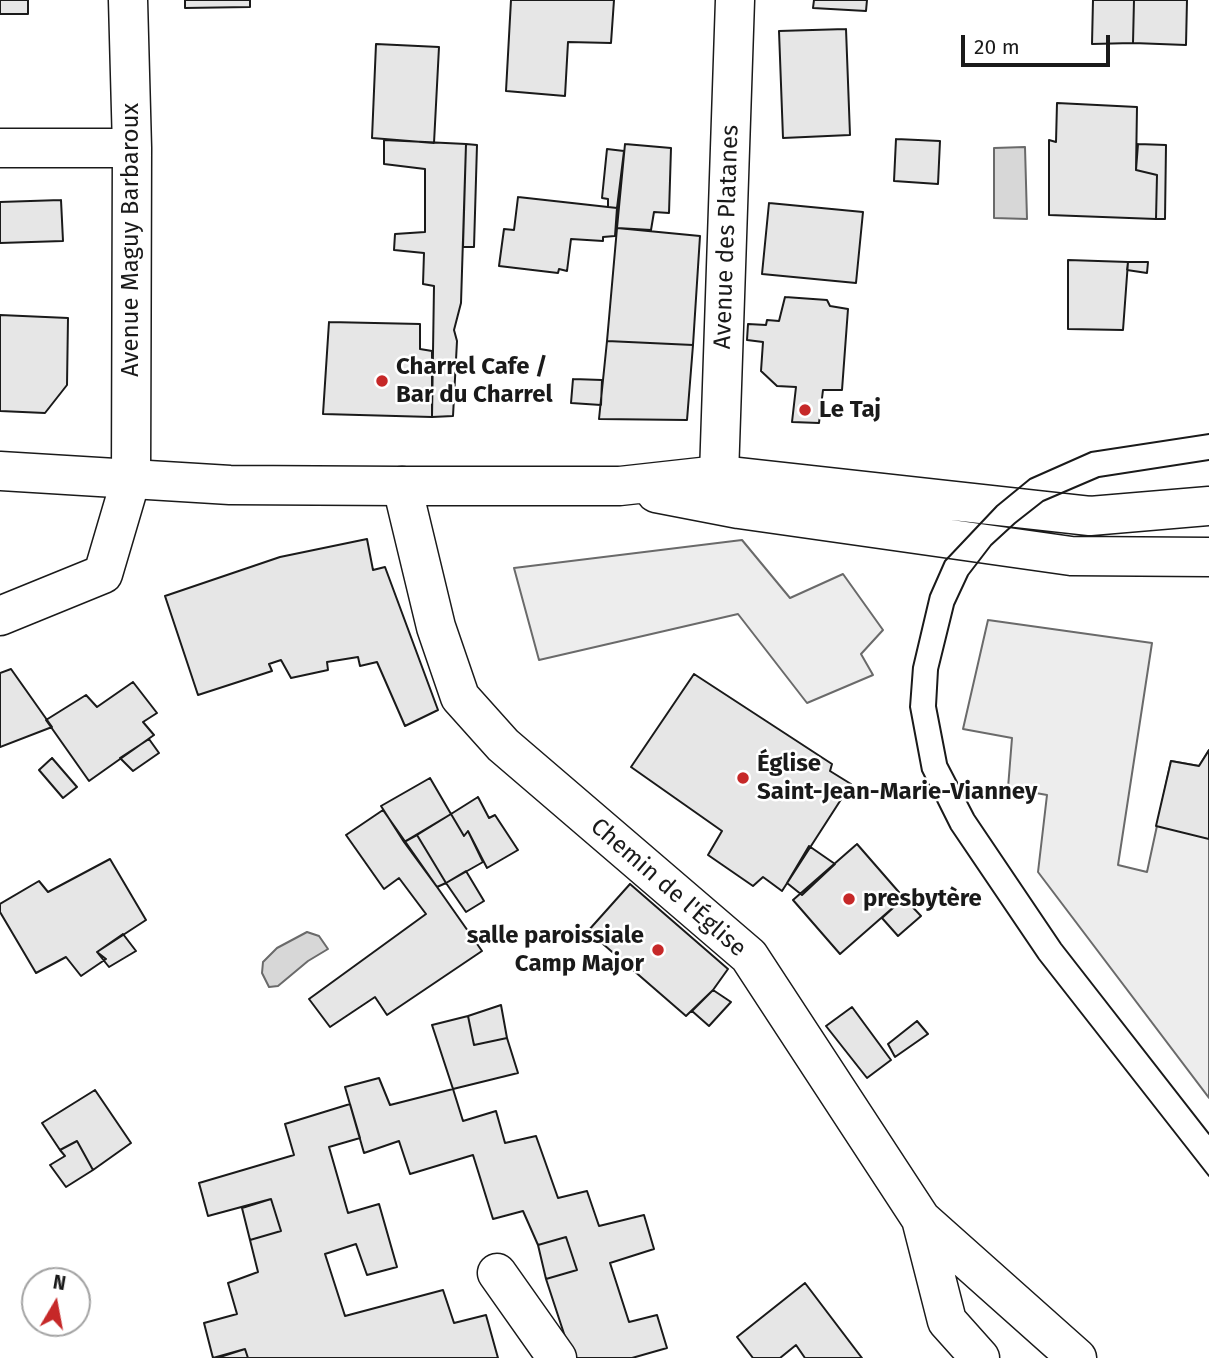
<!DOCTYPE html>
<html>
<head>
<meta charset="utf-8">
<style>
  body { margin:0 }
  #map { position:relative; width:1209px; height:1358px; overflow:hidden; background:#fff; font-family:"Fira Sans",sans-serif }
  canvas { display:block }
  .north { position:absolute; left:21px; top:1267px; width:70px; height:70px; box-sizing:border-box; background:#fff; border:2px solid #a3a3a3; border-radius:50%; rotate:10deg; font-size:19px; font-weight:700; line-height:28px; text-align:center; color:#1a1a1a }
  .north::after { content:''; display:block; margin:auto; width:24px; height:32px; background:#c62828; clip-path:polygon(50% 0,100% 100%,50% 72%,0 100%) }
  .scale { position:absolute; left:961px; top:35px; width:149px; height:32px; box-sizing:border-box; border:4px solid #1a1a1a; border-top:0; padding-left:9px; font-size:21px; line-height:24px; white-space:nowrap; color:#1a1a1a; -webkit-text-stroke:5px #fff; paint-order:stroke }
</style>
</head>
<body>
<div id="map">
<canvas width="1209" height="1358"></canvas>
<div class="north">N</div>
<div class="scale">20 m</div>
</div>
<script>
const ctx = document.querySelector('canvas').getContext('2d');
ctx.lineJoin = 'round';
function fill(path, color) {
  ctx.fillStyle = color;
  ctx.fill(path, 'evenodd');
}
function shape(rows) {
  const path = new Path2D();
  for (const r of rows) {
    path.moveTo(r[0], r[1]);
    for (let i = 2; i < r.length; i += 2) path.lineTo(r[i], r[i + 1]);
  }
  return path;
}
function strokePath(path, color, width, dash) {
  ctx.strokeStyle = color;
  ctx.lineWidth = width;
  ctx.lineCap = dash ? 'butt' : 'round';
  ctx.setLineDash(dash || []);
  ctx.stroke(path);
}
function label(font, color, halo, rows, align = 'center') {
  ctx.font = font + ' "Fira Sans",sans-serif';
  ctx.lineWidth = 5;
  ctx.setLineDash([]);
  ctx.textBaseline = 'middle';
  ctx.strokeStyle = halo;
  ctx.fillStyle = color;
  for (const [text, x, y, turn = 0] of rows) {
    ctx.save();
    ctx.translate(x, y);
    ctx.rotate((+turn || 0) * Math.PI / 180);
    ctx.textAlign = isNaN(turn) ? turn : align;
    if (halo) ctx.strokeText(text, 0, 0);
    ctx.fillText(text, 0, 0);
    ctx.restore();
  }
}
const built = shape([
  [742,540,790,598,843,574,883,630,861,654,873,675,807,703,738,614,539,660,514,568,742,540],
  [988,620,1152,643,1118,865,1147,872,1171,761,1199,766,1209,750,1209,1098,1038,872,1047,795,1008,788,1012,738,963,729,988,620]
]);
fill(built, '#ededed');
strokePath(built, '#6a6a6a', 2);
const water = shape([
  [1025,147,1027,219,994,218,994,148,1025,147],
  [307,932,319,936,328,949,308,961,278,986,269,987,262,973,263,962,277,948,307,932]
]);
fill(water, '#d7d7d7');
strokePath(water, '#6a6a6a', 2);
const building = shape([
  [0,0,28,0,28,14,0,14,0,0],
  [185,0,250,0,250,7,185,8,185,0],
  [511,0,614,0,611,43,568,42,565,96,506,91,511,0],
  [814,0,867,0,866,11,813,8,814,0],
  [1093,0,1134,0,1133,43,1092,44,1093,0],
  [1134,0,1187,0,1186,45,1133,43,1134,0],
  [846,29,850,135,783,138,779,31,846,29],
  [376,44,439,47,434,143,372,138,376,44],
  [1057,103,1137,107,1136,170,1157,175,1156,219,1049,215,1049,140,1056,142,1057,103],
  [896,139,940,141,938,184,894,181,896,139],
  [384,140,466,144,461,303,454,330,457,341,453,416,432,417,434,286,423,284,424,253,394,250,395,234,425,232,425,169,384,164,384,140],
  [466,144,477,145,474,247,463,247,466,144],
  [625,144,671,148,669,213,654,212,651,230,617,228,625,144],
  [1138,144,1166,145,1165,219,1156,219,1157,175,1136,170,1138,144],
  [607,149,624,151,617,208,608,207,608,199,602,198,607,149],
  [518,197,617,208,615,236,603,237,603,241,571,239,567,271,559,269,558,273,499,266,504,229,514,230,518,197],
  [61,200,63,241,0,243,0,202,61,200],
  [769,203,863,212,856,283,762,274,769,203],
  [617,228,700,236,693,345,607,341,617,228],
  [1068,260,1128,262,1123,330,1068,329,1068,260],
  [1128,262,1148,262,1147,273,1127,270,1128,262],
  [785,297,827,300,830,306,848,309,842,390,823,390,819,423,792,422,796,387,777,386,761,371,763,342,747,340,748,324,766,325,767,320,779,321,785,297],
  [0,315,68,318,67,385,45,413,0,411,0,315],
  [329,322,420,324,420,349,432,351,432,417,323,414,329,322],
  [607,341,693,345,687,420,599,419,607,341],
  [573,379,602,380,601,405,571,403,573,379],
  [367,539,373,570,385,567,438,710,405,726,377,662,360,666,358,657,327,662,328,670,291,678,281,660,269,664,272,671,198,695,165,596,280,557,367,539],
  [11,669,52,727,0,747,0,673,11,669],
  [694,674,832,764,830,771,851,784,782,891,763,877,753,886,708,855,722,831,631,767,694,674],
  [133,682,157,713,143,722,154,735,89,781,46,720,86,695,97,707,133,682],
  [149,739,159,753,133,771,120,758,149,739],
  [1209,750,1209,839,1156,826,1171,761,1199,766,1209,750],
  [52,758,77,787,63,798,39,770,52,758],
  [430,778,451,814,404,842,381,806,430,778],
  [478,797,489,818,495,815,518,850,487,868,468,831,464,836,451,814,478,797],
  [383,810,482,951,387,1015,375,997,330,1027,309,999,426,914,399,878,384,889,346,835,383,810],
  [451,814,464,836,468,831,483,862,446,883,417,835,451,814],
  [417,835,446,883,437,887,404,842,417,835],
  [857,844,904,898,840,954,793,900,857,844],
  [809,846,835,864,802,895,787,883,809,846],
  [110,859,146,920,97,952,106,959,81,976,66,957,36,973,0,912,0,904,39,881,48,892,110,859],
  [466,871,484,901,466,912,446,883,466,871],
  [630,884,728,969,713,990,686,1016,588,931,630,884],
  [904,898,921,916,898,936,882,918,904,898],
  [123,934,136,951,109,967,97,952,123,934],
  [713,990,731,1002,709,1026,692,1011,713,990],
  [501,1005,507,1038,474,1045,468,1016,501,1005],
  [852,1007,891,1060,867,1078,826,1026,852,1007],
  [468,1016,474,1045,507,1038,518,1073,453,1089,432,1025,468,1016],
  [917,1021,928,1034,895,1057,888,1044,917,1021],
  [379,1078,390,1105,453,1089,463,1121,496,1111,505,1143,536,1136,558,1198,587,1191,599,1226,644,1215,654,1249,610,1263,629,1322,657,1315,667,1348,632,1358,572,1358,546,1279,577,1270,566,1237,538,1245,523,1211,493,1219,473,1155,410,1174,399,1141,364,1153,345,1087,379,1078],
  [95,1090,131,1143,93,1170,77,1141,60,1150,42,1123,95,1090],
  [350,1104,360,1138,329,1147,348,1213,379,1204,397,1267,367,1275,356,1244,325,1254,345,1316,443,1290,454,1323,486,1315,498,1358,248,1358,245,1349,213,1358,204,1323,237,1314,228,1283,258,1272,250,1240,281,1231,271,1199,208,1216,199,1183,294,1155,285,1124,350,1104],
  [77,1141,93,1170,66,1187,50,1165,65,1156,60,1150,77,1141],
  [271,1199,281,1231,250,1240,242,1208,271,1199],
  [566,1237,577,1270,546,1279,538,1245,566,1237],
  [805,1283,862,1358,805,1358,796,1345,780,1358,753,1358,737,1337,805,1283],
  [245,1349,248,1358,217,1358,245,1349]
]);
fill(building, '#e6e6e6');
strokePath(building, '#1a1a1a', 2);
const minor = shape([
  [0,148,132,148],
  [719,475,735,0],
  [402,486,436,627,460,697,503,745,749,956,921,1219,1077,1358],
  [0,616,103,574,131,479,132,148,128,0],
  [921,1219,947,1321,980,1358],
  [497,1273,557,1358]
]);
const secondary = shape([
  [0,471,230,485,402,486,620,486,719,475,1090,516,1209,506],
  [656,493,739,509,1071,556,1209,557]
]);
strokePath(minor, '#1a1a1a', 41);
strokePath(secondary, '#1a1a1a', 41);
strokePath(minor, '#fff', 38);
strokePath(secondary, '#fff', 38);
strokePath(shape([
  [1209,434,1091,452,1030,479,997,506,945,561,930,595,913,667,910,707,922,771,951,829,1039,959,1209,1176],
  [1209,460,1099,477,1043,501,1015,523,991,545,968,575,954,605,938,670,936,706,947,763,974,815,1061,944,1209,1134]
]), '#1a1a1a', 2);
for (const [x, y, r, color] of [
  [382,381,7,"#c62828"],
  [805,410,7,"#c62828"],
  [743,778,7,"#c62828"],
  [849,899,7,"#c62828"],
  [658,950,7,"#c62828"]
]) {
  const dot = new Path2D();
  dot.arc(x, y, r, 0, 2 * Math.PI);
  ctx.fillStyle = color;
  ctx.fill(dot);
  strokePath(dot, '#fff', 2.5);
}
label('24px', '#1a1a1a', '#fff', [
  ["Avenue des Platanes",727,237,-88],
  ["Avenue Maguy Barbaroux",131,240,-90],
  ["Chemin de l'Église",668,888,41]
]);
label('bold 24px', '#1a1a1a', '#fff', [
  ["Charrel Cafe /",396,367],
  ["Bar du Charrel",396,395],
  ["Le Taj",819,410],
  ["Église",757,764],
  ["Saint-Jean-Marie-Vianney",757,792],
  ["presbytère",863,899],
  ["salle paroissiale",644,936,"right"],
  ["Camp Major",644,964,"right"]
], 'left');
</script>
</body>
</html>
